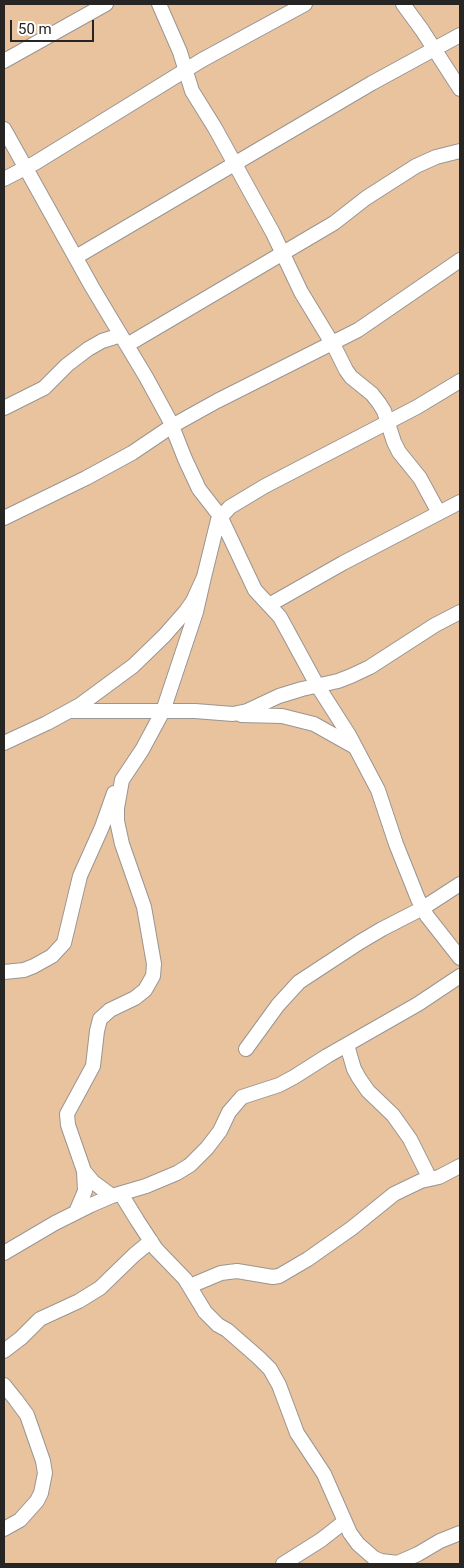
<!DOCTYPE html>
<html>
<head>
<meta charset="utf-8">
<style>
  body { margin:0 }
  #map { position:relative; width:464px; height:1568px; overflow:hidden; background:#faf5f0; font-family:Roboto,sans-serif }
  canvas { display:block }
  .frame { position:absolute; inset:0; border:5px solid #262523; pointer-events:none }
  .scale { position:absolute; left:10px; top:20px; width:84px; height:22px; box-sizing:border-box; border:2px solid #262523; border-top:0; padding-left:6px; font-size:15px; line-height:18px; white-space:nowrap; color:#262523; -webkit-text-stroke:4px #fff; paint-order:stroke }
</style>
</head>
<body>
<div id="map">
<canvas width="464" height="1568"></canvas>
<div class="frame"></div>
<div class="scale">50 m</div>
</div>
<script>
const ctx = document.querySelector('canvas').getContext('2d');
ctx.lineJoin = 'round';
function fill(path, color) {
  ctx.fillStyle = color;
  ctx.fill(path, 'evenodd');
}
function shape(rows) {
  const path = new Path2D();
  for (const r of rows) {
    path.moveTo(r[0], r[1]);
    for (let i = 2; i < r.length; i += 2) path.lineTo(r[i], r[i + 1]);
  }
  return path;
}
function strokePath(path, color, width, dash) {
  ctx.strokeStyle = color;
  ctx.lineWidth = width;
  ctx.lineCap = dash ? 'butt' : 'round';
  ctx.setLineDash(dash || []);
  ctx.stroke(path);
}
fill(shape([
  [4,4,460,4,460,1564,4,1564]
]), '#e9c39d');
const minor = shape([
  [159,4,180,52,192,91,215,128,273,233,301,292,335,348,346,370,351,377,372,394,379,403,384,411,394,442,399,452,420,478,439,513],
  [403,4,422,30,460,89],
  [4,61,106,4],
  [4,129,92,287,146,377,170,421,185,459,199,489,220,516,255,590,280,617,317,685,349,735,378,790,396,844,418,899,427,916,460,958],
  [4,179,35,163,202,60,305,4],
  [76,257,372,83,460,35],
  [127,345,334,223,366,198,416,166,436,157,460,151],
  [4,408,44,388,67,365,88,349,102,341,121,335],
  [4,518,86,478,132,453,172,426,217,401,358,330,460,260],
  [269,605,343,563,460,502],
  [70,711,195,711,233,714,247,711,279,696,302,689,338,681,351,676,370,667,435,625,460,612],
  [241,715,282,716,314,724,355,747],
  [4,743,47,723,80,705,133,666,164,636,186,611,193,601,204,577,218,520,230,507,265,486,417,407,460,381],
  [4,972,24,970,34,966,52,956,64,943,80,876,102,827,114,793],
  [347,1045,354,1069,359,1078,368,1091,393,1115,410,1139,430,1179],
  [246,1049,278,1005,299,982,360,942,382,929,423,908,460,884],
  [121,1194,137,1220,156,1249,185,1279,205,1312,218,1325,227,1330,259,1358,270,1369,279,1385,297,1433,324,1474,350,1533,358,1544,374,1558,381,1561,398,1563],
  [112,1196,93,1182,84,1171,68,1125,67,1114,93,1066,97,1031,100,1019,110,1010,135,998,145,990,153,976,154,964,144,907,122,844,117,821,117,808,122,780,142,750,163,711,196,612,204,577],
  [76,1212,85,1191,84,1171],
  [4,1253,55,1223,91,1205,112,1196,146,1186,177,1173,190,1165,207,1148,220,1131,229,1112,242,1097,279,1085,294,1077,327,1056,418,1004,460,976],
  [190,1286,221,1273,237,1271,273,1277,279,1276,308,1259,352,1228,394,1194,421,1181,439,1177,460,1166],
  [4,1351,21,1338,40,1319,79,1301,100,1288,134,1255,151,1241],
  [4,1385,16,1400,27,1415,43,1461,45,1473,41,1493,37,1501,20,1520,4,1529],
  [283,1564,321,1540,344,1522],
  [395,1564,418,1554,440,1541,460,1533]
]);
strokePath(minor, '#9a9591', 16);
strokePath(minor, '#fff', 14);
</script>
</body>
</html>
